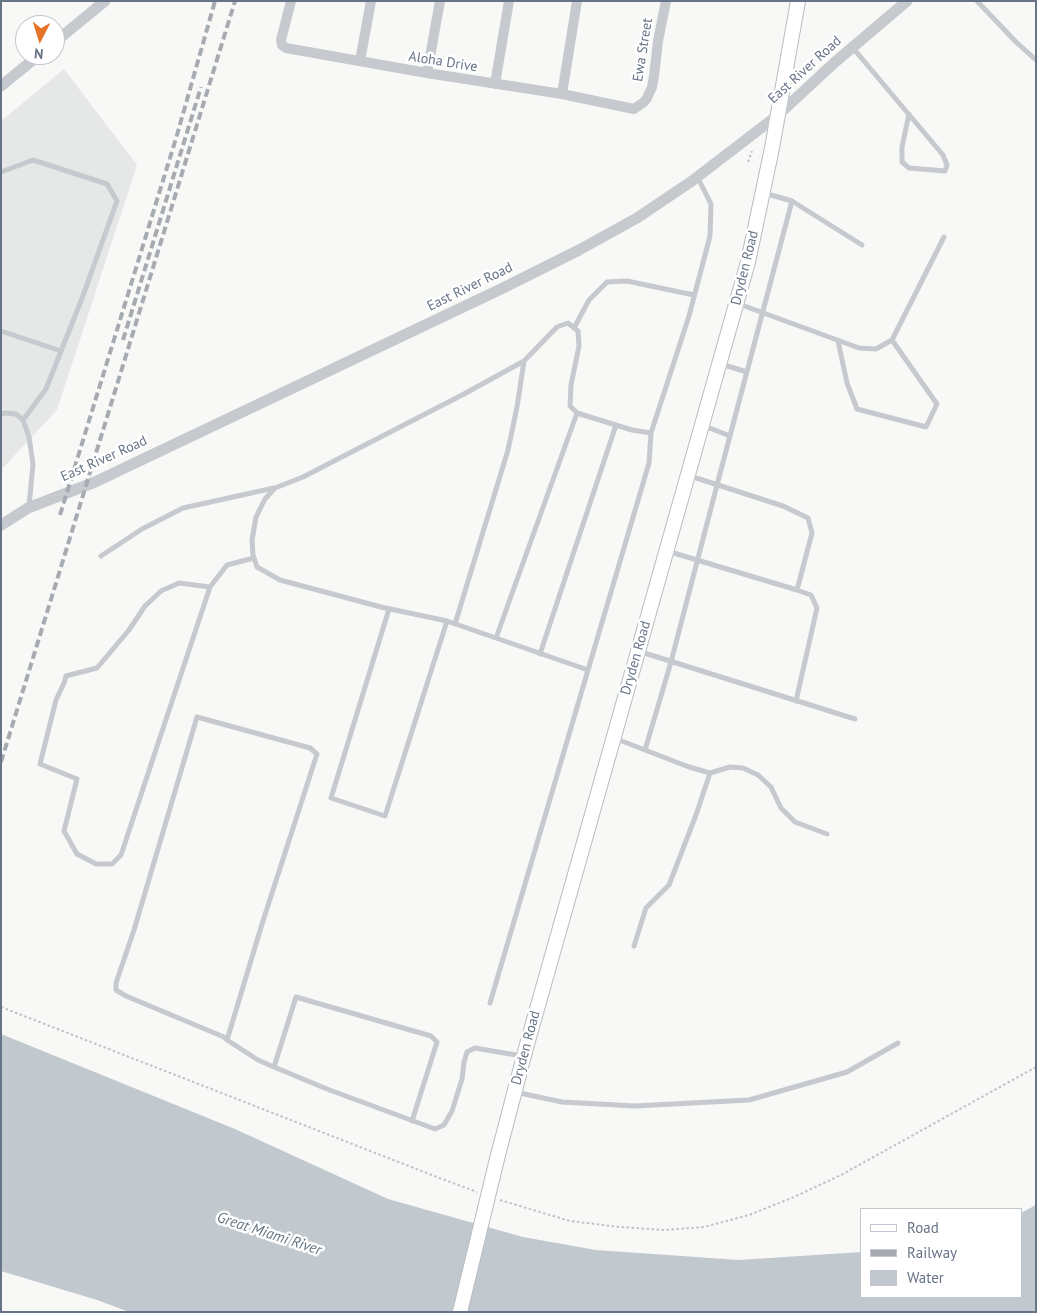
<!DOCTYPE html>
<html>
<head>
<meta charset="utf-8">
<style>
  body { margin:0 }
  #map { position:relative; width:1037px; height:1313px; overflow:hidden; background:#f8f8f6; font-family:"PT Sans",sans-serif }
  canvas { display:block }
  .frame { position:absolute; inset:0; border:2px solid #677487; pointer-events:none }
  .legend { position:absolute; left:860px; top:1208px; width:162px; height:90px; box-sizing:border-box; background:#fff; border:1px solid #c2c7cf; margin:0; padding:6px 9px; list-style:none; font-size:15px; color:#677487 }
  .legend li { display:flex; align-items:center; gap:10px; height:25px }
  .legend b { width:25px; border:1px solid #c2c7cf }
  .north { position:absolute; left:15px; top:15px; width:50px; height:50px; box-sizing:border-box; background:#fff; border:1px solid #c2c7cf; border-radius:50%; rotate:185deg; font-size:14px; font-weight:700; line-height:20px; text-align:center; color:#677487 }
  .north::after { content:''; display:block; margin:auto; width:18px; height:22px; background:#e57328; clip-path:polygon(50% 0,100% 100%,50% 72%,0 100%) }
</style>
</head>
<body>
<div id="map">
<canvas width="1037" height="1313"></canvas>
<div class="frame"></div>
<ul class="legend">
<li><b style="height:6px;background:#fff"></b>Road</li>
<li><b style="height:6px;background:#a6abb2"></b>Railway</li>
<li><b style="height:14px;background:#c1c9cf"></b>Water</li>
</ul>
<div class="north">N</div>
</div>
<script>
const ctx = document.querySelector('canvas').getContext('2d');
ctx.lineJoin = 'round';
function fill(path, color) {
  ctx.fillStyle = color;
  ctx.fill(path, 'evenodd');
}
function shape(rows) {
  const path = new Path2D();
  for (const r of rows) {
    path.moveTo(r[0], r[1]);
    for (let i = 2; i < r.length; i += 2) path.lineTo(r[i], r[i + 1]);
  }
  return path;
}
function strokePath(path, color, width, dash) {
  ctx.strokeStyle = color;
  ctx.lineWidth = width;
  ctx.lineCap = dash ? 'butt' : 'round';
  ctx.setLineDash(dash || []);
  ctx.stroke(path);
}
function label(font, color, halo, rows, align = 'center') {
  ctx.font = font + ' "PT Sans",sans-serif';
  ctx.lineWidth = 5;
  ctx.setLineDash([]);
  ctx.textBaseline = 'middle';
  ctx.strokeStyle = halo;
  ctx.fillStyle = color;
  for (const [text, x, y, turn = 0] of rows) {
    ctx.save();
    ctx.translate(x, y);
    ctx.rotate((+turn || 0) * Math.PI / 180);
    ctx.textAlign = isNaN(turn) ? turn : align;
    if (halo) ctx.strokeText(text, 0, 0);
    ctx.fillText(text, 0, 0);
    ctx.restore();
  }
}
fill(shape([
  [64,69,137,165,57,410,1,470,1,121]
]), '#e6e7e7');
fill(shape([
  [1,1034,235,1129,388,1199,523,1237,596,1250,739,1260,861,1252,861,1297,1021,1297,1021,1213,1036,1205,1036,1312,129,1312,97,1300,1,1271]
]), '#c1c9cf');
const secondary = shape([
  [497,1159,526,1048,748,262,772,148,798,1]
]);
strokePath(secondary, '#b8bcc2', 16);
strokePath(shape([
  [748,162,752,151],
  [1,1007,437,1177,477,1192],
  [500,1200,570,1221,620,1227,664,1230,704,1227,749,1215,794,1197,841,1175,1036,1067]
]), '#c0c1c4', 2, [2.5, 2.5]);
strokePath(shape([
  [977,1,1016,42,1036,60],
  [853,48,943,155,947,165,945,171,909,168,902,162,902,147,909,114],
  [1,172,33,160,107,184,117,201,81,301,46,389,23,420],
  [792,201,862,245],
  [739,304,859,348,876,349,892,340,944,237],
  [574,328,589,300,607,282,627,281,694,295],
  [1,331,61,351],
  [838,341,847,383,857,409,926,427,937,404,892,340],
  [721,364,747,372],
  [1,414,6,413,16,414,23,420,29,437,33,464,29,506],
  [702,425,730,436],
  [651,433,649,463,588,670,447,621,381,607,280,580,257,567,253,555,252,540,256,517,265,499,275,488,303,477,464,394,524,361,557,327,568,323,578,331,579,346,571,385,570,406,577,413,632,430,651,433,689,316,710,236,711,204,698,178],
  [690,476,783,506,808,518,812,533,797,590],
  [667,551,797,590,811,595,817,608,796,701],
  [101,556,142,529,183,508,274,488],
  [210,587,179,583,161,591,145,606,129,630,97,668,66,676,64,683,56,700,40,764,77,779,64,831,77,854,96,864,112,864,121,855,210,587,227,565,254,558],
  [389,609,331,798,385,816,447,621],
  [455,624,508,450,517,407,524,361],
  [496,638,577,413],
  [638,651,855,719],
  [540,654,616,425],
  [614,738,689,767,710,773,696,815,669,885,646,908,634,946],
  [645,750,671,662,717,485,792,201,764,193],
  [710,773,730,767,743,768,758,775,771,787,781,808,795,822,827,834],
  [490,1003,588,670],
  [227,1040,262,924,317,754,310,748,197,717,134,930,116,983,116,990,126,996,224,1037,227,1040,258,1060,274,1067,327,1089,435,1129,444,1125,452,1111,462,1079,464,1062,467,1052,475,1048,522,1056],
  [274,1067,296,997,431,1036,437,1042,412,1121],
  [515,1092,562,1102,635,1106,749,1100,847,1072,898,1043]
]), '#c6c9cd', 5);
strokePath(shape([
  [291,1,281,40,282,45,286,48,427,73,562,94,634,109,644,102,647,98,652,87,654,76,658,41,666,1],
  [360,61,371,1],
  [427,73,440,1],
  [495,84,509,1],
  [562,94,577,1]
]), '#c6c9cd', 10);
strokePath(shape([
  [55,42,105,1],
  [1,86,39,55],
  [1,525,28,508,95,482,501,289,579,250,637,218,692,181,778,115,834,63,907,1]
]), '#c6c9cd', 11);
strokePath(secondary, '#fff', 14);
strokePath(shape([
  [123,340,201,87],
  [60,515,177,135,215,1],
  [1,762,235,1]
]), '#a6abb2', 4, [8, 4]);
const secondaryBridge = shape([
  [460,1312,497,1159]
]);
strokePath(secondaryBridge, '#b8bcc2', 16, []);
strokePath(secondaryBridge, '#fff', 14);
label('14px', '#677487', '#fff', [
  ["Ewa Street",643,50,-81],
  ["Aloha Drive",443,62,9],
  ["East River Road",805,70,-42],
  ["Dryden Road",745,268,-76],
  ["East River Road",470,287,-26],
  ["East River Road",104,459,-24],
  ["Dryden Road",636,658,-74],
  ["Dryden Road",526,1048,-75]
]);
label('italic 15px', '#637583', '#fff', [
  ["Great Miami River",269,1234,18]
]);
</script>
</body>
</html>
